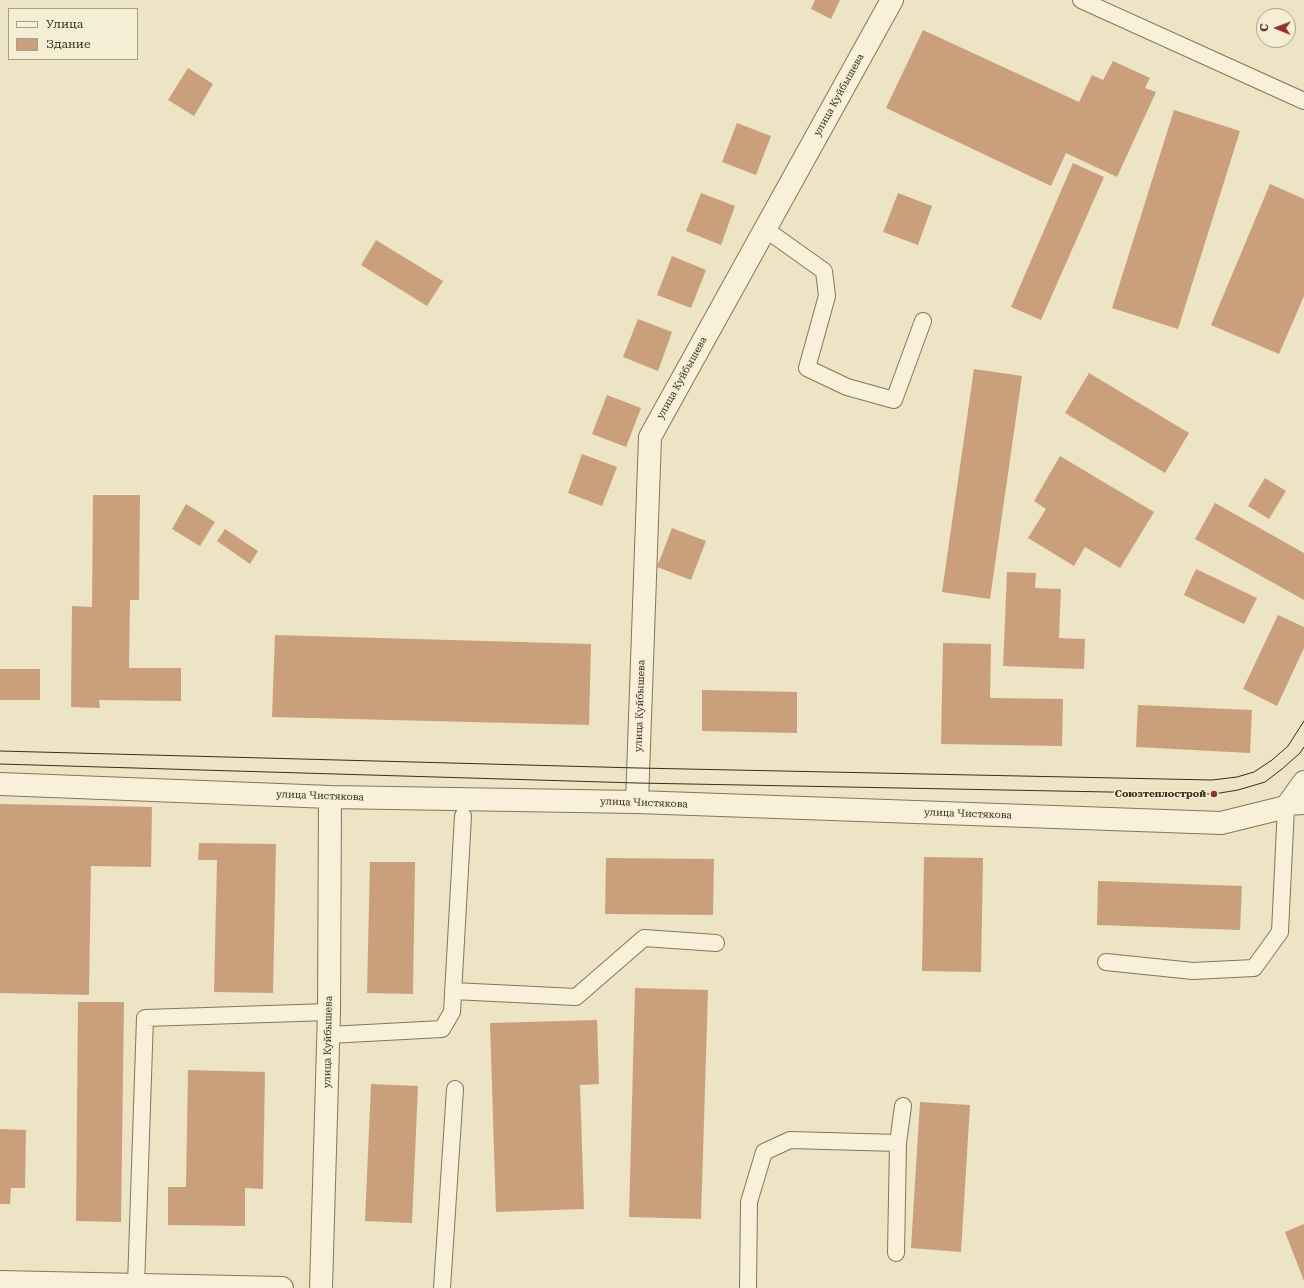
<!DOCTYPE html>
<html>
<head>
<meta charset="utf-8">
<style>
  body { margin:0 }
  #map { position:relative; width:1304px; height:1288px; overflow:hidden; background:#ede3c5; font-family:"Roboto Serif",serif }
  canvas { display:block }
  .legend { position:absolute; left:8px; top:8px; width:130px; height:52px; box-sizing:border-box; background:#f5edd4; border:1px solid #a9a08c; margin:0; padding:5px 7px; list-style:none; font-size:12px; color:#382c1f }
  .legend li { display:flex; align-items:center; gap:8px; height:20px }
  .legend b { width:20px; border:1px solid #a9a08c }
  .north { position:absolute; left:1256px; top:8px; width:40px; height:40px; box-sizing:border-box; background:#f5edd4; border:1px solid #a9a08c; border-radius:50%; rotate:271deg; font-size:11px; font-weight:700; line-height:16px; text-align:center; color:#382c1f }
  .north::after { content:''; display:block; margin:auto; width:14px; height:18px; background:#95312d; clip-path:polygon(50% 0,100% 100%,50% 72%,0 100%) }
</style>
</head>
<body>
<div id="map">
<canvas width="1304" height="1288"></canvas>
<ul class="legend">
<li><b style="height:5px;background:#f8f0d8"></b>Улица</li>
<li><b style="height:11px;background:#caa07c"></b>Здание</li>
</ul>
<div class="north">С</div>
</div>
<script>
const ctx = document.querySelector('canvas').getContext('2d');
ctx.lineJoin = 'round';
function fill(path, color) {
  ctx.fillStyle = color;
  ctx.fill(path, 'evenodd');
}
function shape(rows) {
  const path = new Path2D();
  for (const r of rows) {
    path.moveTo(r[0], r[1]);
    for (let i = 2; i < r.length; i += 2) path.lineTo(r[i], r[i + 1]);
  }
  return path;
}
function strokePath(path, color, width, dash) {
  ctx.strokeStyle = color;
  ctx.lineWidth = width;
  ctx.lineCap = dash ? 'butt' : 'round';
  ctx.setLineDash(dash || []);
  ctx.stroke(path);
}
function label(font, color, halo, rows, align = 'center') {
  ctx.font = font + ' "Roboto Serif",serif';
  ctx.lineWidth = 3;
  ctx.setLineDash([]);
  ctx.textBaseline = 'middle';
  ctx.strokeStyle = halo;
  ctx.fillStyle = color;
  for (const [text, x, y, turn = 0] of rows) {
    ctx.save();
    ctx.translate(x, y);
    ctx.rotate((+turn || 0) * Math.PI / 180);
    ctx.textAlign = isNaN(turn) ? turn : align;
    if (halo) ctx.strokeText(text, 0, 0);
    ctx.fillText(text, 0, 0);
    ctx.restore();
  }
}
fill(shape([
  [815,0,840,0,831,19,811,9],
  [923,30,1079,102,1092,75,1103,80,1113,61,1150,78,1145,88,1156,92,1117,177,1066,153,1051,186,886,108],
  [188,68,213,84,194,116,168,100],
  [1174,110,1240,131,1178,329,1112,308],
  [737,123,771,136,756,175,722,162],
  [1073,163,1104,177,1041,320,1011,307],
  [1270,184,1304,199,1304,296,1279,354,1211,325],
  [701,193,735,206,721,245,686,231],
  [898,193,932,206,918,245,883,232],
  [376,240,443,281,427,306,361,265],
  [672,256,706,270,691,308,657,295],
  [638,319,672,332,658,371,623,357],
  [974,369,1022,376,990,599,942,592],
  [1089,373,1189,433,1165,473,1065,413],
  [607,395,641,408,626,447,592,434],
  [582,454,617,467,602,506,568,493],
  [1060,456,1154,512,1120,568,1085,547,1074,566,1028,538,1046,509,1034,501],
  [1265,478,1286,491,1269,519,1248,506],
  [93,495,140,495,139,600,130,600,129,668,181,668,181,701,99,700,100,708,71,707,72,606,92,607],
  [1215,503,1304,553,1304,600,1195,539],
  [186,504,215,522,200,546,172,529],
  [672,528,706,541,691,580,657,567],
  [225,529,258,551,250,564,217,541],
  [1196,569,1257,598,1244,624,1184,595],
  [1007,572,1036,573,1035,588,1061,589,1059,638,1085,639,1084,669,1003,666],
  [1278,615,1304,627,1304,648,1277,706,1243,689],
  [275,635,591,644,589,725,272,717],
  [943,643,991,644,990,698,1063,699,1062,746,941,744],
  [0,669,40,669,40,700,0,700],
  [702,690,797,692,797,733,702,731],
  [1138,705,1252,710,1250,753,1136,747],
  [0,804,152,807,151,867,91,866,89,995,0,993],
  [199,843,276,844,273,993,214,992,217,860,198,860],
  [924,857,983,858,981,972,922,971],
  [606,858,714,859,713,915,605,914],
  [370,862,415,862,413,994,367,993],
  [1098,881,1242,886,1240,930,1097,925],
  [635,988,708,990,701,1219,629,1217],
  [78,1002,124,1002,121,1222,76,1221],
  [597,1020,599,1084,580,1085,584,1209,496,1212,490,1023],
  [188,1070,265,1072,263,1189,245,1188,245,1226,168,1225,168,1187,186,1187],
  [371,1084,418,1086,412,1223,365,1221],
  [920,1102,970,1105,961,1252,911,1248],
  [0,1129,26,1130,25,1188,11,1188,10,1204,0,1204],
  [1304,1224,1304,1281,1285,1232]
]), '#caa07c');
const service = shape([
  [1081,0,1304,101],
  [765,229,824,271,827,296,807,368,847,387,894,400,923,321],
  [1106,962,1193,971,1254,968,1280,932,1286,807,1304,806],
  [453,991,576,997,644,938,716,943],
  [329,1035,442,1029,452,1012,463,816],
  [896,1253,898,1143,903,1106],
  [136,1285,145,1018,329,1012],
  [442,1288,455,1089],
  [748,1288,749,1202,764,1152,790,1140,898,1143]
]);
const minor = shape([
  [0,784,330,797,637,802,1221,823,1286,807,1304,782],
  [637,802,650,437,892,0],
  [0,1282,282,1288],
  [321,1288,329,1012,330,797]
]);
strokePath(service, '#87755b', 18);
strokePath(minor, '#87755b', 24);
strokePath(service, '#f8f0d8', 16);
strokePath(minor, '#f8f0d8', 22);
strokePath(shape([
  [0,751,638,768,1212,780,1237,777,1254,772,1272,760,1288,746,1304,721],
  [0,764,637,783,1214,794,1238,790,1265,782,1282,769,1300,753,1304,747]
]), '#382c1f', 1);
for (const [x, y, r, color] of [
  [1214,794,4,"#95312d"]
]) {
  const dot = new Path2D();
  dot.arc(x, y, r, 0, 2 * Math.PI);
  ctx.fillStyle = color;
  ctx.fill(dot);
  strokePath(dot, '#f5edd4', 1.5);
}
label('10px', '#382c1f', '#f5edd4', [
  ["улица Куйбышева",839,95,-61],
  ["улица Куйбышева",682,378,-61],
  ["улица Куйбышева",640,706,-88],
  ["улица Чистякова",320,796,2],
  ["улица Чистякова",644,803,2],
  ["улица Чистякова",968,814,2],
  ["улица Куйбышева",328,1042,-89]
]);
label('bold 10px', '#382c1f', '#f5edd4', [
  ["Союзтеплострой",1206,794]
], 'right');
</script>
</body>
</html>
